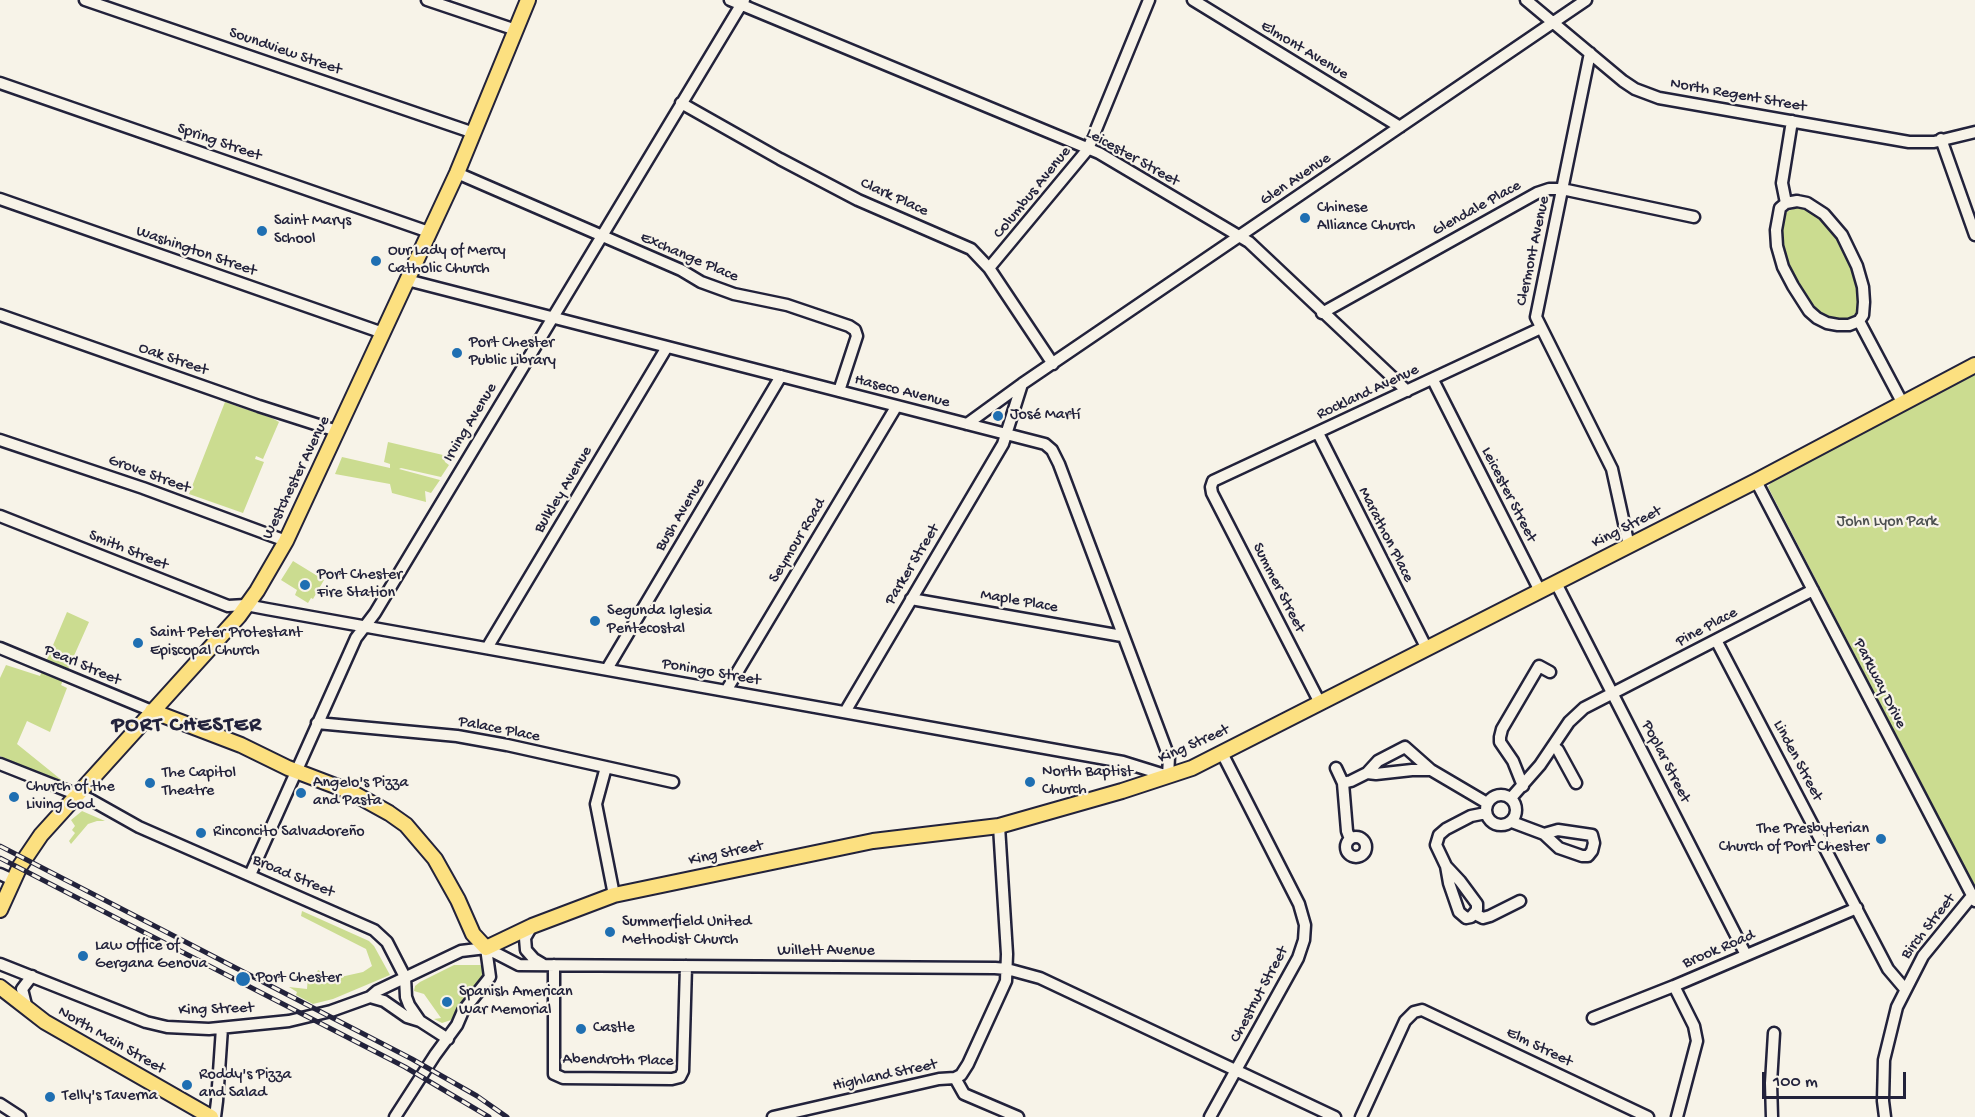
<!DOCTYPE html>
<html>
<head>
<meta charset="utf-8">
<style>
  body { margin:0 }
  #map { position:relative; width:1975px; height:1117px; overflow:hidden; background:#f7f3e8; font-family:"Gochi Hand",sans-serif }
  canvas { display:block }
  .scale { position:absolute; left:1762px; top:1072px; width:144px; height:27px; box-sizing:border-box; border:3px solid #22223b; border-top:0; padding-left:8px; font-size:18px; line-height:21px; white-space:nowrap; color:#22223b; -webkit-text-stroke:4px #f7f3e8; paint-order:stroke }
</style>
</head>
<body>
<div id="map">
<canvas width="1975" height="1117"></canvas>
<div class="scale">100 m</div>
</div>
<script>
const ctx = document.querySelector('canvas').getContext('2d');
ctx.lineJoin = 'round';
function fill(path, color) {
  ctx.fillStyle = color;
  ctx.fill(path, 'evenodd');
}
function shape(rows) {
  const path = new Path2D();
  for (const r of rows) {
    if (r.length === 3) {
      path.moveTo(r[0] + r[2], r[1]);
      path.arc(r[0], r[1], r[2], 0, 2 * Math.PI);
      continue;
    }
    path.moveTo(r[0], r[1]);
    for (let i = 2; i < r.length; i += 2) path.lineTo(r[i], r[i + 1]);
  }
  return path;
}
function strokePath(path, color, width, dash) {
  ctx.strokeStyle = color;
  ctx.lineWidth = width;
  ctx.lineCap = dash ? 'butt' : 'round';
  ctx.setLineDash(dash || []);
  ctx.stroke(path);
}
function label(font, color, halo, rows, align = 'center') {
  ctx.font = font + ' "Gochi Hand",sans-serif';
  ctx.lineWidth = 4.5;
  ctx.setLineDash([]);
  ctx.textBaseline = 'middle';
  ctx.strokeStyle = halo;
  ctx.fillStyle = color;
  for (const [text, x, y, turn = 0] of rows) {
    ctx.save();
    ctx.translate(x, y);
    ctx.rotate((+turn || 0) * Math.PI / 180);
    ctx.textAlign = isNaN(turn) ? turn : align;
    if (halo) ctx.strokeText(text, 0, 0);
    ctx.fillText(text, 0, 0);
    ctx.restore();
  }
}
fill(shape([
  [1799,207,1813,211,1825,222,1839,240,1852,267,1857,282,1860,306,1856,313,1850,318,1840,320,1830,319,1812,308,1788,267,1781,244,1783,216,1788,211],
  [1975,373,1975,887,1768,487,1772,481],
  [225,402,272,418,279,422,263,459,256,456,255,459,264,462,243,513,189,494],
  [388,442,443,455,445,462,449,465,441,477,401,468,399,469,440,480,431,493,425,491,426,502,392,493,390,484,335,474,342,457,390,468,390,464,384,462],
  [293,561,324,580,313,599,311,598,308,603,295,595,297,590,281,580],
  [67,612,89,622,61,685,67,688,50,732,27,721,17,744,64,782,62,785,0,756,0,678,6,665,40,676],
  [82,811,105,821,97,821,88,824,71,844,69,841,75,833,72,830,75,826,71,820],
  [302,911,369,941,374,946,390,975,333,999,313,1004,296,995,297,992,289,987,307,989,308,976,314,978,318,970,336,978,363,972,372,966,366,949,301,916],
  [454,965,480,965,485,967,486,970,451,1020,442,1023,434,1019,441,1018,424,994,414,991,415,986,420,982]
]), '#cbdc90');
const minor = shape([
  [85,0,474,133],
  [427,0,516,30],
  [730,0,1099,153,1249,242,1407,391],
  [1193,0,1400,127],
  [1526,0,1623,81,1635,89,1659,98,1909,142,1934,142,1975,132],
  [1590,53,1536,317,1612,469,1629,546],
  [0,83,429,232],
  [681,103,780,159,858,200,971,249,989,268,1053,364],
  [1941,139,1975,235],
  [457,173,681,270,701,282,734,294,787,305,849,326,855,330,857,336,839,391],
  [0,199,383,333],
  [1797,201,1807,203,1824,214,1842,235,1857,266,1863,287,1864,302,1863,315,1859,321,1849,325,1838,325,1827,323,1817,318,1809,311,1793,286,1783,267,1777,246,1776,230,1780,208,1786,203,1797,201],
  [1786,203,1782,183,1792,121],
  [989,268,1088,149,1149,0],
  [1322,313,1537,193,1549,189,1562,189,1694,217],
  [0,315,259,406,337,431],
  [1859,321,1903,404],
  [1433,380,1540,591],
  [967,424,1022,384,1586,0],
  [1318,433,1427,649],
  [0,440,143,488,286,541],
  [1756,481,1975,901],
  [0,516,228,606,246,605,267,609,1123,762,1168,776,1169,757,1059,464,1052,450,1045,444,407,280],
  [1556,583,1746,955],
  [911,599,1122,636],
  [1716,640,1888,969,1905,989],
  [0,648,152,711],
  [487,648,667,347],
  [607,669,781,376],
  [726,691,896,407],
  [1320,703,1212,493,1211,487,1213,481,1541,328],
  [845,712,1003,444,1022,384],
  [317,723,457,736,507,745,673,782],
  [1554,747,1558,750,1576,783],
  [0,764,91,800,139,827,374,930,387,942,405,977,406,997,409,1005,420,1021,448,1039],
  [606,767,596,804,614,895],
  [1336,768,1343,783,1347,831,1350,839],
  [1367,773,1376,774,1412,770,1431,770],
  [1343,783,1351,781,1367,773,1378,761,1405,747,1431,770,1487,803],
  [1523,786,1513,761,1500,742,1500,737,1502,729,1539,666,1550,672],
  [1501,810,15],
  [1511,798,1540,765,1569,722,1584,708,1813,590],
  [1512,822,1544,834],
  [1558,830,1592,835,1594,843,1592,851,1588,856,1582,856,1559,848,1544,834,1558,830],
  [1356,847,10],
  [1446,866,1460,881,1477,904,1477,910,1471,917,1466,918,1459,912,1449,883,1446,866],
  [1446,866,1436,845,1439,835,1446,829,1471,816,1486,813],
  [0,874,13,880],
  [250,875,356,638,375,613,744,0],
  [1475,914,1483,918,1490,916,1520,901],
  [532,926,525,938,526,950,534,959,544,965],
  [486,948,519,965,995,968,1007,969,1040,978,1335,1117],
  [0,964,146,1022,167,1027,209,1029,289,1021,331,1011,370,997,377,991,461,951,486,948],
  [554,965,554,1074,563,1078,672,1079,680,1077,683,1071,686,966],
  [1674,986,1694,1026,1697,1041,1677,1117],
  [370,997,384,1001,407,1017,420,1021],
  [27,1009,22,989,32,976],
  [1593,1018,1674,986,1857,908],
  [955,1078,964,1094,1018,1117],
  [0,1104,20,1117],
  [215,1117,217,1101,222,1028],
  [395,1117,435,1055,457,1025,463,1011,490,977,486,948],
  [773,1117,939,1079,955,1078,961,1075,968,1064,1006,981,1007,954,999,826],
  [1210,1117,1298,958,1304,940,1305,925,1299,904,1222,753],
  [1361,1117,1405,1021,1414,1012,1422,1010,1648,1117],
  [1772,1117,1771,1083,1774,1033],
  [1885,1117,1883,1101,1884,1060,1897,1007,1923,956,1972,896]
]);
const major = shape([
  [152,711,241,745,288,768,351,792,389,813,406,825,435,859,458,900,473,934,486,948,532,926,614,895,873,841,999,826,1122,791,1192,768,1756,481,1975,365],
  [0,910,20,866,41,835,239,616,257,591,286,541,457,173,528,0],
  [0,987,45,1022,211,1117]
]);
strokePath(minor, '#22223b', 15);
strokePath(major, '#22223b', 18);
strokePath(minor, '#f7f3e8', 10);
strokePath(major, '#fce080', 14);
const rail = shape([
  [0,846,412,1059,477,1096,507,1117],
  [0,858,405,1067,489,1117]
]);
strokePath(rail, '#22223b', 5);
strokePath(rail, '#f7f3e8', 3, [9]);
for (const [x, y, r, color] of [
  [1305,218,6,"#1f6fb2"],
  [262,231,6,"#1f6fb2"],
  [376,261,6,"#1f6fb2"],
  [457,353,6,"#1f6fb2"],
  [998,416,6,"#1f6fb2"],
  [305,585,6,"#1f6fb2"],
  [595,621,6,"#1f6fb2"],
  [138,643,6,"#1f6fb2"],
  [1030,782,6,"#1f6fb2"],
  [150,783,6,"#1f6fb2"],
  [301,793,6,"#1f6fb2"],
  [14,797,6,"#1f6fb2"],
  [201,833,6,"#1f6fb2"],
  [1881,839,6,"#1f6fb2"],
  [610,932,6,"#1f6fb2"],
  [83,956,6,"#1f6fb2"],
  [243,979,8,"#1f6fb2"],
  [447,1002,6,"#1f6fb2"],
  [581,1029,6,"#1f6fb2"],
  [187,1085,6,"#1f6fb2"],
  [50,1097,6,"#1f6fb2"]
]) {
  const dot = new Path2D();
  dot.arc(x, y, r, 0, 2 * Math.PI);
  ctx.fillStyle = color;
  ctx.fill(dot);
  strokePath(dot, '#f7f3e8', 2);
}
label('16px', '#22223b', '#f7f3e8', [
  ["Elmont Avenue",1304,51,31],
  ["Soundview Street",285,52,19],
  ["North Regent Street",1738,96,10],
  ["Spring Street",219,143,19],
  ["Leicester Street",1132,158,29],
  ["Glen Avenue",1296,180,-34],
  ["Columbus Avenue",1033,193,-51],
  ["Clark Place",894,198,24],
  ["Glendale Place",1477,209,-29],
  ["Clermont Avenue",1534,251,-78],
  ["Washington Street",196,252,19],
  ["Exchange Place",689,258,23],
  ["Oak Street",173,360,19],
  ["Haseco Avenue",902,392,14],
  ["Rockland Avenue",1368,393,-25],
  ["Irving Avenue",471,423,-59],
  ["Grove Street",149,475,20],
  ["Westchester Avenue",297,478,-64],
  ["Bulkley Avenue",564,490,-59],
  ["Leicester Street",1508,495,63],
  ["Bush Avenue",681,515,-59],
  ["King Street",1627,528,-27],
  ["Marathon Place",1385,535,63],
  ["Seymour Road",798,541,-59],
  ["Smith Street",128,551,22],
  ["Parker Street",913,565,-59],
  ["Summer Street",1278,588,63],
  ["Maple Place",1019,602,10],
  ["Pine Place",1707,628,-28],
  ["Pearl Street",82,666,23],
  ["Poningo Street",711,673,10],
  ["Parkway Drive",1879,684,63],
  ["Palace Place",499,730,11],
  ["King Street",1194,745,-24],
  ["Linden Street",1797,761,62],
  ["Poplar Street",1665,762,63],
  ["King Street",726,854,-12],
  ["Broad Street",293,877,23],
  ["Birch Street",1929,927,-52],
  ["Brook Road",1719,950,-23],
  ["Willett Avenue",826,952],
  ["Chestnut Street",1260,995,-62],
  ["King Street",216,1010,-2],
  ["North Main Street",111,1041,30],
  ["Elm Street",1539,1048,26],
  ["Abendroth Place",618,1061,1],
  ["Highland Street",885,1076,-12]
]);
label('16px', '#22223b', '#f7f3e8', [
  ["Chinese",1317,209],
  ["Alliance Church",1317,227],
  ["Saint Marys",274,222],
  ["School",274,240],
  ["Our Lady of Mercy",388,252],
  ["Catholic Church",388,270],
  ["Port Chester",469,344],
  ["Public Library",469,362],
  ["José Martí",1010,416],
  ["Port Chester",317,576],
  ["Fire Station",317,594],
  ["Segunda Iglesia",607,612],
  ["Pentecostal",607,630],
  ["Saint Peter Protestant",150,634],
  ["Episcopal Church",150,652],
  ["North Baptist",1042,773],
  ["Church",1042,791],
  ["The Capitol",162,774],
  ["Theatre",162,792],
  ["Angelo's Pizza",313,784],
  ["and Pasta",313,802],
  ["Church of the",26,788],
  ["Living God",26,806],
  ["The Presbyterian",1869,830,"right"],
  ["Church of Port Chester",1869,848,"right"],
  ["Rinconcito Salvadoreño",213,833],
  ["Summerfield United",622,923],
  ["Methodist Church",622,941],
  ["Law Office of",95,947],
  ["Gergana Genova",95,965],
  ["Port Chester",256,979],
  ["Spanish American",459,993],
  ["War Memorial",459,1011],
  ["Castle",593,1029],
  ["Roddy's Pizza",199,1076],
  ["and Salad",199,1094],
  ["Telly's Taverna",62,1097]
], 'left');
label('16px', '#4c5050', '#f7f3e8', [
  ["John Lyon Park",1887,523]
]);
ctx.letterSpacing = '1.5px';
label('bold 22px', '#22223b', '#f7f3e8', [
  ["PORT CHESTER",187,727]
]);
ctx.letterSpacing = '0px';
</script>
</body>
</html>
